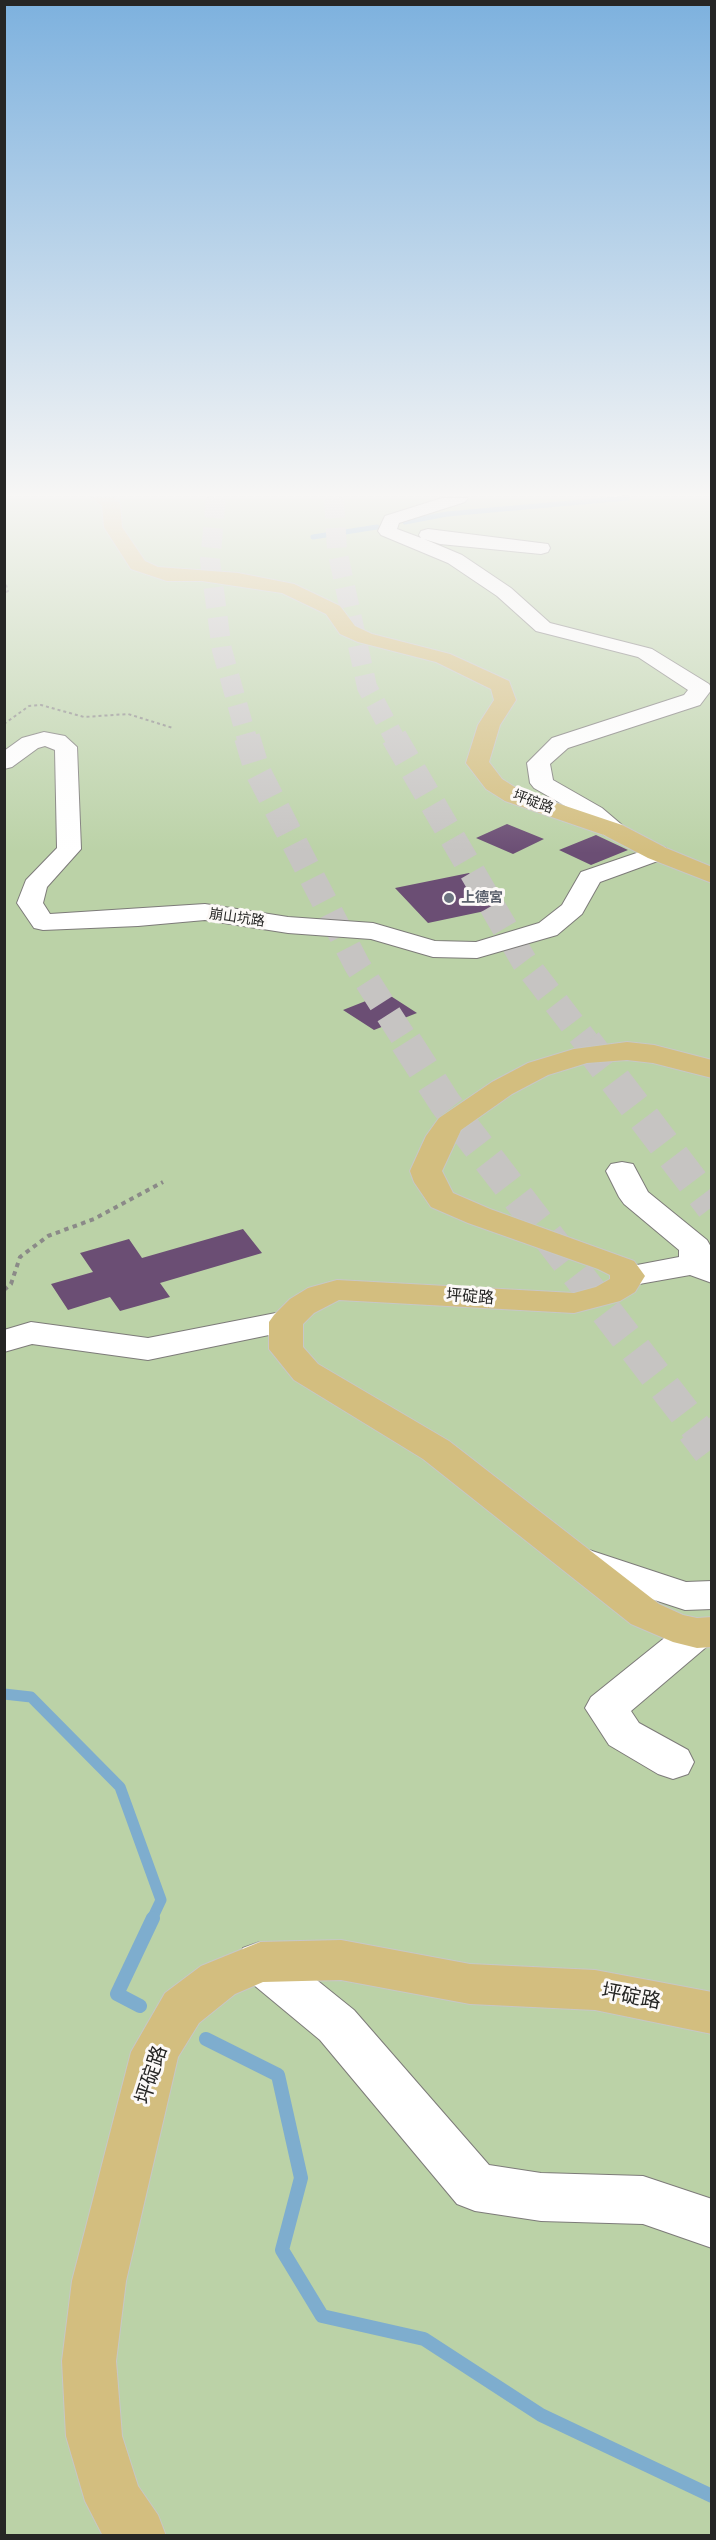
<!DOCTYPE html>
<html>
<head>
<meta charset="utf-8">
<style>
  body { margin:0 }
  #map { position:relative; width:716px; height:2540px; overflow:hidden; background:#eeece9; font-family:"PT Sans",sans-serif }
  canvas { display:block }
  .frame { position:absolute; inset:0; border:6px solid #262625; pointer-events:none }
</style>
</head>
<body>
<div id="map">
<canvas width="716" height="2540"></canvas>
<div class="frame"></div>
</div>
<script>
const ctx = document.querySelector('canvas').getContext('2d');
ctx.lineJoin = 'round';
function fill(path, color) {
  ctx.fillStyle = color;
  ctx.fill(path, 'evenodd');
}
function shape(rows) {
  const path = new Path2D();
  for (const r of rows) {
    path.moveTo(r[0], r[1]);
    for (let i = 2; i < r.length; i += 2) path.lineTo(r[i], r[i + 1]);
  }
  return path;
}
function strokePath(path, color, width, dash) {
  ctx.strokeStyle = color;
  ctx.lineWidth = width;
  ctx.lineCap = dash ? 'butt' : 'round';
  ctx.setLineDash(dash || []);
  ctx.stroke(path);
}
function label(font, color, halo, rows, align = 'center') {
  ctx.font = font + ' "PT Sans","Noto Sans TC",sans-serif';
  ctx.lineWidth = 6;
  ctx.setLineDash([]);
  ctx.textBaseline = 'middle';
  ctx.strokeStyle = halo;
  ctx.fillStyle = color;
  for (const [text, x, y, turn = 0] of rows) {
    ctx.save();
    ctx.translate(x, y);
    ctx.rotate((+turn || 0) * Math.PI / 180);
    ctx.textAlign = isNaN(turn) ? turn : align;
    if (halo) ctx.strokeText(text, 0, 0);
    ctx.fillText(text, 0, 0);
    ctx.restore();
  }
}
fill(shape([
  [5,498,711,498,711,2535,5,2535]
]), '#bbd2a7');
strokePath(shape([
  [405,522,447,514,627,498],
  [313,537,377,527]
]), '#7eadce', 5);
strokePath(shape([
  [4,1694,31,1697,120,1787,161,1900,152,1919]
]), '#7eadce', 11);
strokePath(shape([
  [140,2006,117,1994,153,1918],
  [206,2039,278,2075,301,2178,282,2250,322,2316,424,2339,541,2415,712,2496]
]), '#7eadce', 14);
fill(shape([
  [507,824,544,839,513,854,476,838],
  [596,835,628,850,591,865,559,850],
  [469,873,504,907,428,923,395,888],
  [386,993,417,1013,374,1030,343,1010],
  [243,1229,262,1253,160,1283,170,1297,120,1311,110,1297,68,1310,51,1284,93,1272,80,1253,129,1239,142,1258]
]), '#6b4e74');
strokePath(shape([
  [216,498,210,561,222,650,247,739],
  [334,498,337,550,367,687,395,739]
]), '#c6c4c2', 20, [20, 10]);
strokePath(shape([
  [247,737,257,770,357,965,407,1043],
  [394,737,524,961,587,1043]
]), '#c6c4c2', 26, [26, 13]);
strokePath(shape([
  [406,1042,445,1103,697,1429],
  [586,1042,712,1207]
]), '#c6c4c2', 32, [32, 16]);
strokePath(shape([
  [696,1428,712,1449]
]), '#c6c4c2', 40, [40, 20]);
const minor = shape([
  [442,498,468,498,465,502,399,523,397,529,421,538,419,535,421,531,428,529,548,544,550,548,548,552,541,554,440,544,424,539,462,555,511,588,550,623,652,649,709,684,712,689,700,705,568,748,550,764,553,780,602,808,622,825,625,830,622,835,613,837,604,835,586,818,534,788,530,783,527,763,552,738,684,695,688,690,638,657,536,631,497,596,448,563,381,535,378,531,385,516,442,498],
  [44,732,65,736,77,747,81,849,47,887,43,903,50,914,205,904,288,917,373,923,435,941,476,942,539,923,562,905,581,872,657,846,666,848,669,853,666,858,600,882,582,914,557,935,477,958,433,957,371,939,288,933,205,920,138,926,43,930,34,928,17,903,26,880,57,848,55,750,45,746,38,748,12,767,4,769,4,751,22,738,44,732],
  [622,1162,633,1164,648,1192,707,1240,711,1247,712,1283,690,1275,628,1286,616,1283,611,1276,616,1269,679,1257,679,1250,624,1204,619,1197,606,1171,611,1164,622,1162],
  [286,1311,298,1315,303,1322,298,1329,148,1360,32,1344,4,1352,4,1330,31,1322,148,1338,286,1311],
  [580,1547,686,1582,712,1581,712,1609,685,1610,566,1571,561,1561,566,1551,580,1547],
  [697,1618,712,1623,711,1643,631,1711,639,1723,688,1750,694,1762,688,1774,673,1779,658,1774,609,1745,585,1708,591,1697,683,1623,697,1618],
  [260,1942,277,1948,354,2010,489,2165,541,2173,643,2176,712,2199,712,2248,643,2224,541,2221,475,2211,457,2204,320,2040,243,1976,237,1962,243,1948,260,1942]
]);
const major = shape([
  [92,498,113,498,117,500,120,504,122,527,145,561,158,567,238,573,294,584,340,606,355,626,372,634,450,654,509,681,516,700,500,725,489,762,502,779,521,791,622,825,666,848,712,867,712,883,648,858,604,835,505,801,486,789,466,763,478,725,494,700,491,689,436,662,358,642,340,634,326,614,282,593,202,581,167,581,131,569,104,527,102,506,92,498],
  [627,1042,654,1045,712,1060,712,1078,653,1063,627,1060,587,1063,548,1075,512,1094,461,1130,442,1171,453,1193,490,1209,634,1261,645,1276,635,1292,620,1301,574,1313,339,1300,314,1313,303,1324,303,1347,318,1364,449,1441,659,1604,683,1615,697,1618,712,1617,712,1647,697,1648,673,1642,631,1624,423,1459,294,1380,269,1349,269,1322,274,1315,290,1299,308,1288,337,1280,574,1293,596,1287,610,1279,610,1275,598,1269,468,1223,431,1207,414,1182,410,1171,426,1136,439,1118,492,1082,528,1063,574,1049,627,1042],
  [341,1940,470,1964,595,1970,712,1992,712,2034,595,2010,470,2004,341,1980,263,1982,235,1994,199,2023,178,2057,126,2281,116,2361,122,2436,138,2486,158,2515,166,2536,103,2536,85,2501,66,2436,62,2361,72,2281,131,2052,165,1993,201,1966,260,1942,341,1940]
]);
strokePath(minor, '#7d7b79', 2);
strokePath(major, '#c7c7c6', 2);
strokePath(shape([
  [4,579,8,591,4,593],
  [4,724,29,706,41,705,84,717,128,714,173,728]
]), '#8b8a88', 2, [3, 3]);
strokePath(shape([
  [4,1290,11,1284,20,1257,48,1236,94,1219,163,1182]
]), '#8b8a88', 4, [4.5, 4.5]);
fill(minor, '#fff');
fill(major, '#d3be7f');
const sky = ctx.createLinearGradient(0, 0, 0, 853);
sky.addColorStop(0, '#7db1de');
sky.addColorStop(0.58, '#f7f6f5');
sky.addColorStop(1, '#f7f6f500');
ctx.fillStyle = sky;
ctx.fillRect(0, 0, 716, 853);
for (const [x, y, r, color] of [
  [449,898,6,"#6b7280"]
]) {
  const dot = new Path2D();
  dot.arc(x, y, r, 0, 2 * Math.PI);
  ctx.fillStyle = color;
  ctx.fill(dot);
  strokePath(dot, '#fcf9f7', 2);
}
label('14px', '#262625', '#fcf9f7', [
  ["坪碇路",533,802,20],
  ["崩山坑路",237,918,8]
]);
label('bold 14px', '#5b616d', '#fcf9f7', [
  ["上德宮",461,898]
], 'left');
label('16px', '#262625', '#fcf9f7', [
  ["坪碇路",470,1297,4]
]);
label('20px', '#262625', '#fcf9f7', [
  ["坪碇路",631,1997,11],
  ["坪碇路",152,2075,-72]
]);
</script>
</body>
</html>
